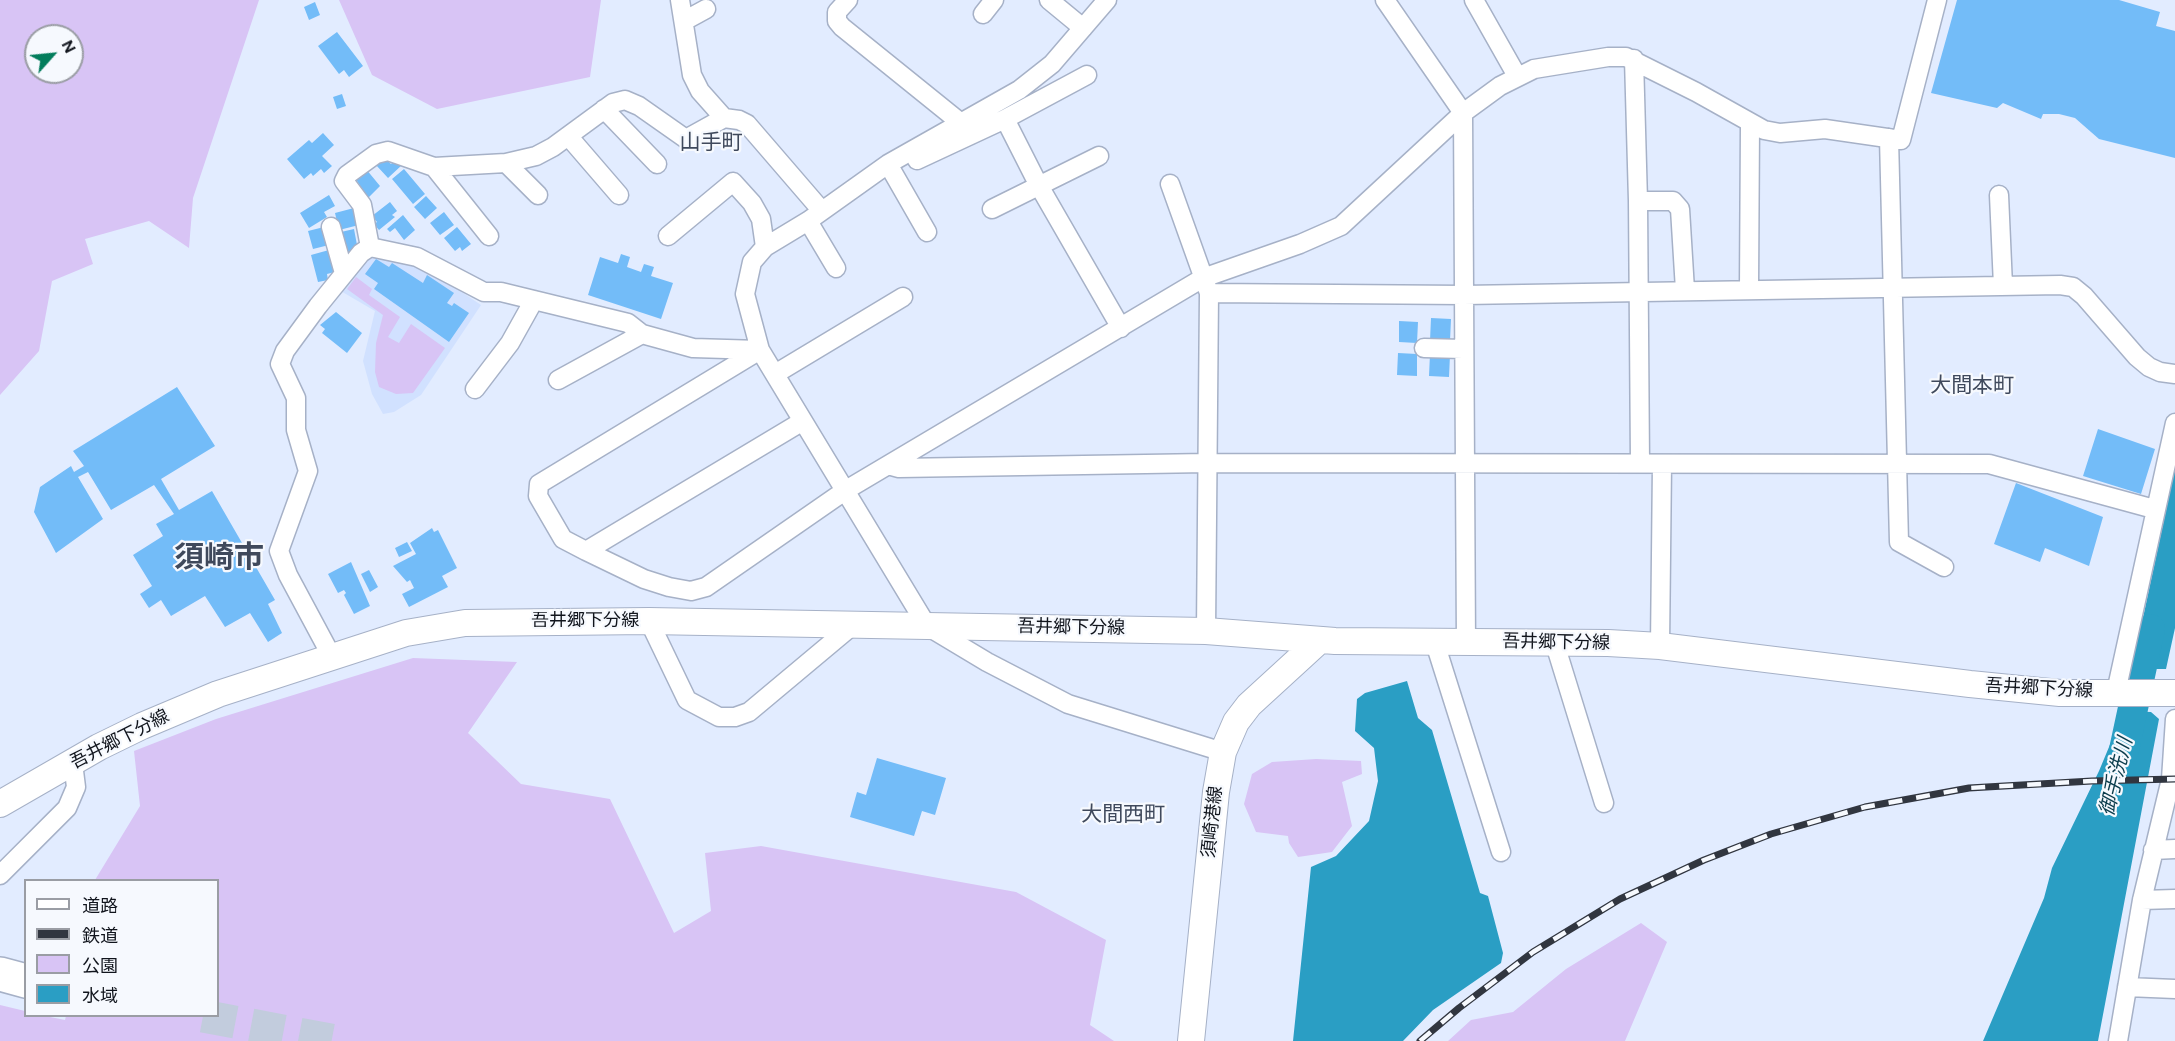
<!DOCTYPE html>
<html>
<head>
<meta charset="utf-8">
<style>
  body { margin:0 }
  #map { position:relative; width:2175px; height:1041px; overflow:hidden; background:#e2ecff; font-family:"DM Sans","Noto Sans JP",sans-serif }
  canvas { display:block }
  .legend { position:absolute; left:24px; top:879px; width:195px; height:138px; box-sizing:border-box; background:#f6f9fe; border:2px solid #9a9da4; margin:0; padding:8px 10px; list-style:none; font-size:18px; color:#10141c }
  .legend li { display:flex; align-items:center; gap:12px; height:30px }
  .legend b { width:30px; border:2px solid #9a9da4 }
  .north { position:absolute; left:24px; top:24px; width:60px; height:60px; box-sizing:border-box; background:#f6f9fe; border:2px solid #9a9da4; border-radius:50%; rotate:63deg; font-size:16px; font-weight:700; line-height:24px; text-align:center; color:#10141c }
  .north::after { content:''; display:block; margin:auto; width:21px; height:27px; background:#037d5c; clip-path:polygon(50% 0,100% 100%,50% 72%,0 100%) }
</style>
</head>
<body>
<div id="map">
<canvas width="2175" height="1041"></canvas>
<ul class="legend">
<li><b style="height:8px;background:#fff"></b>道路</li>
<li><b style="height:8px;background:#313640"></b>鉄道</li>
<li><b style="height:16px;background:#d8c4f5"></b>公園</li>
<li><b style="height:16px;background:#2a9ec4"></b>水域</li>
</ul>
<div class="north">N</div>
</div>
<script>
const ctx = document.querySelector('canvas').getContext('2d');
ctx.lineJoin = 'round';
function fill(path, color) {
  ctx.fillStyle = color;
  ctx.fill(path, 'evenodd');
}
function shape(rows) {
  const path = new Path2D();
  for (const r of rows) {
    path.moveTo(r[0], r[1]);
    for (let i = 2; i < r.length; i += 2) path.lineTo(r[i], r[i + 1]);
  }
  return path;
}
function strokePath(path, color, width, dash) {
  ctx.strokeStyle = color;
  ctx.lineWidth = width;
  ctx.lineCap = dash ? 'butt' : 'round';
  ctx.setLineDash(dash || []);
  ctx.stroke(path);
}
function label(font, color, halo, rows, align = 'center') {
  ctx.font = font + ' "DM Sans","Noto Sans JP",sans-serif';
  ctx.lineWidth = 4.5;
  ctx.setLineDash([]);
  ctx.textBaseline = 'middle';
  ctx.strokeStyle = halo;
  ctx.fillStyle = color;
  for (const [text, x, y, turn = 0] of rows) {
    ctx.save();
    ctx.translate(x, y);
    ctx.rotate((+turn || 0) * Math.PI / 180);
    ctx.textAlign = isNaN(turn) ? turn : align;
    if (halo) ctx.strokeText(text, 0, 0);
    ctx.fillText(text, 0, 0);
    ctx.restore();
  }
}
fill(shape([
  [369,254,417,262,481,305,421,395,394,412,383,414,372,394,363,361,375,311,339,290]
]), '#d1e1ff');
fill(shape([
  [0,0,259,0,193,198,189,248,149,221,85,239,93,264,52,281,39,351,0,395],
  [36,36,72,36,72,72,36,72],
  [339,0,601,0,590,77,437,109,372,75],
  [356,277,372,289,369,295,400,317,388,337,399,343,411,324,445,348,413,393,396,394,379,387,375,372,376,343,383,315,347,289],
  [413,658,517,662,468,733,521,784,610,799,674,933,711,911,705,853,761,846,1016,892,1106,940,1090,1025,1114,1041,0,1041,0,1005,25,1011,26,1016,45,1016,65,1020,66,1016,218,1016,218,880,95,880,140,806,134,751,216,719],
  [1316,759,1361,761,1362,774,1342,782,1352,826,1332,852,1298,857,1289,843,1288,836,1256,832,1244,804,1252,774,1272,762],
  [1641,923,1667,942,1625,1041,1448,1041,1471,1020,1513,1012,1566,969]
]), '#d8c4f5');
fill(shape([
  [2175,468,2175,628,2166,669,2132,669],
  [1407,681,1418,718,1432,730,1480,893,1488,896,1503,953,1501,963,1433,1010,1403,1041,1293,1041,1311,867,1336,856,1369,821,1378,781,1374,748,1355,731,1357,699,1365,693],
  [2124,711,2151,712,2159,719,2098,1041,1983,1041,2044,898,2052,868,2099,771]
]), '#2a9ec4');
strokePath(shape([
  [2124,750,2150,629]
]), '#2a9ec4', 30);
fill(shape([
  [1957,0,2119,0,2160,12,2156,26,2175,31,2175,158,2099,139,2075,118,2059,114,2043,114,2041,119,2003,103,1997,108,1931,93],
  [315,2,320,15,309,20,304,7],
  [337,32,363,66,349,77,344,70,339,74,318,46],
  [342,94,346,106,337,109,333,97],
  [323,133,334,145,322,156,332,166,324,173,321,169,313,176,311,173,304,179,287,159,309,140,312,143],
  [384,157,391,164,396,159,402,165,388,178,376,165],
  [366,169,380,186,368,198,355,178],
  [404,169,425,194,413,204,392,179],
  [329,195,335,206,324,212,327,217,309,228,300,213],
  [426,196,437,208,425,219,414,207],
  [390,202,397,211,392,215,395,217,379,230,374,224,377,222,372,216],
  [354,208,359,225,339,230,335,213],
  [444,212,454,225,440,235,430,223],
  [403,215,415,230,404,240,395,228,390,232,387,229],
  [324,227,329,245,313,249,308,231],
  [457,227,471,244,462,251,460,247,455,251,444,238],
  [354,229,357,245,352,254,346,256,341,232],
  [329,250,335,272,327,274,328,280,318,282,311,255],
  [621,254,630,257,627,267,641,272,644,264,654,267,651,276,673,283,661,319,588,295,600,257,618,263],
  [376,259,389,267,392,263,423,283,427,275,454,293,447,303,452,306,454,303,469,313,449,342,374,289,378,283,365,274],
  [336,312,362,333,347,353,322,333,325,329,320,325],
  [1431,318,1451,319,1450,341,1430,341],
  [1399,321,1418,322,1417,343,1399,342],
  [1398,353,1417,354,1417,376,1397,375],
  [1430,354,1450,355,1449,377,1429,376],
  [177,387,215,446,161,479,179,510,212,491,275,600,268,604,282,633,268,642,250,613,225,627,205,596,171,616,161,600,149,608,140,594,152,586,133,555,163,536,156,524,174,514,154,485,111,510,88,472,78,477,103,519,56,553,34,512,40,487,71,466,74,472,84,466,73,451],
  [2098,429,2155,449,2141,494,2083,476],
  [2016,483,2103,517,2089,566,2045,548,2040,562,1994,544],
  [432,528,434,532,438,530,457,568,442,576,448,587,409,607,402,594,414,588,410,580,407,582,393,566,416,554,410,543],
  [407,542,412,551,399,557,395,548],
  [351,562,370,606,354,614,344,595,346,593,344,590,338,593,328,574],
  [369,570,378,587,370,592,361,574],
  [877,758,946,778,935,815,922,811,914,836,850,817,857,792,866,795]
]), '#73bcf8');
strokePath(shape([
  [203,1016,336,1041]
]), '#c2ccdd', 33, [33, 16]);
const street = shape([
  [680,0,692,75,700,91,724,118,739,120,747,124,822,211],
  [848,0,837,12,837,21,842,27,961,123],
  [1049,0,1083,28],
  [1107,0,1052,64,1019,90,888,164,808,221,765,247,752,262,745,294,760,350,927,626,987,662,1068,704,1223,752],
  [1385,0,1463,113,1466,643],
  [1474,0,1517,76],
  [983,14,994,0],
  [684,21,706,9],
  [1634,59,1638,201,1640,463],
  [604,109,657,164],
  [1005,119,1038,184,1121,328],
  [569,137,619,195],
  [1889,138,1899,542,1944,567],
  [917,160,1005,119,1087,75],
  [506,163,538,195],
  [888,164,927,232],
  [434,167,489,236],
  [1170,184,1209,293,1206,631],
  [1999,195,2003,286],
  [1638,201,1673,201,1680,209,1685,290],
  [992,209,1099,156],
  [808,221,836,268],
  [331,227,344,273],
  [668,236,733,182,752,203,761,219,765,247],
  [370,247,362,205,344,181,347,175,376,154,388,151,434,167,506,163,536,156,553,147,613,103,625,100,639,106,686,139,724,118],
  [1749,289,1750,124],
  [1209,293,1464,295,2060,285,2073,287,2084,296,2137,357,2149,367,2160,372,2175,374],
  [1424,348,1463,349],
  [760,350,539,484,538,496,563,539,586,551,803,421],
  [775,374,903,297],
  [558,380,642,334],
  [475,389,510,343,534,300],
  [888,465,899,468,1207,463,1989,464,2154,509],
  [586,551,644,579,669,587,691,591,706,587,846,490,1203,278,1300,244,1341,226,1463,113,1500,86,1534,69,1608,57,1626,57,1696,92,1764,130,1780,133,1825,129,1901,140,1937,0],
  [649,621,687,700,719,717,735,717,749,712,853,625],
  [1554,641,1604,803],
  [1435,643,1501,852],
  [1660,646,1662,464],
  [332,657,288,575,279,551,308,471,296,430,296,398,280,364,285,351,318,306,361,253,370,247,417,257,484,292,501,292,628,323,642,334,693,348,760,350],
  [2116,692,2175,423],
  [2153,850,2175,849],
  [0,875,67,808,76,787,73,763],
  [2142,900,2175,899],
  [2127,987,2175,989],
  [2118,1041,2142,900,2171,779,2175,719]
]);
const secondary = shape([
  [0,804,99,747,142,726,218,694,406,633,465,623,649,621,927,626,1206,631,1335,641,1608,643,1660,646,1970,684,2060,693,2175,693],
  [1191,1041,1216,792,1223,752,1236,722,1249,705,1320,640]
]);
const highway = shape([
  [0,974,26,981]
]);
strokePath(street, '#a6b1c7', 21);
strokePath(secondary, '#a6b1c7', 28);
strokePath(highway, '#a6b1c7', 36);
strokePath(street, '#fff', 18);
strokePath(secondary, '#fff', 26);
strokePath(highway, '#fff', 33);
const rail = shape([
  [1420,1041,1459,1008,1533,952,1620,899,1704,860,1771,834,1865,807,1969,788,2092,781,2175,779]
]);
strokePath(rail, '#313640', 7);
strokePath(rail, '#f6f9fe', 4.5, [14]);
label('18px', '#10141c', '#f6f9fe', [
  ["吾井郷下分線",585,621],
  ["吾井郷下分線",1071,628,1],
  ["吾井郷下分線",1556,643,1],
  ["吾井郷下分線",2039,689,3],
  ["吾井郷下分線",120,740,-27],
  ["須崎港線",1213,822,-84]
]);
label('italic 20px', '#0b3c4c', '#f6f9fe', [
  ["御手洗川",2117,777,-76]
]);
label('21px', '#3f495c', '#f6f9fe', [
  ["山手町",711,143],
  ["大間本町",1972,386],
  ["大間西町",1123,815]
]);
label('bold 30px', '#3f495c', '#f6f9fe', [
  ["須崎市",219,559]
]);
</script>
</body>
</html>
